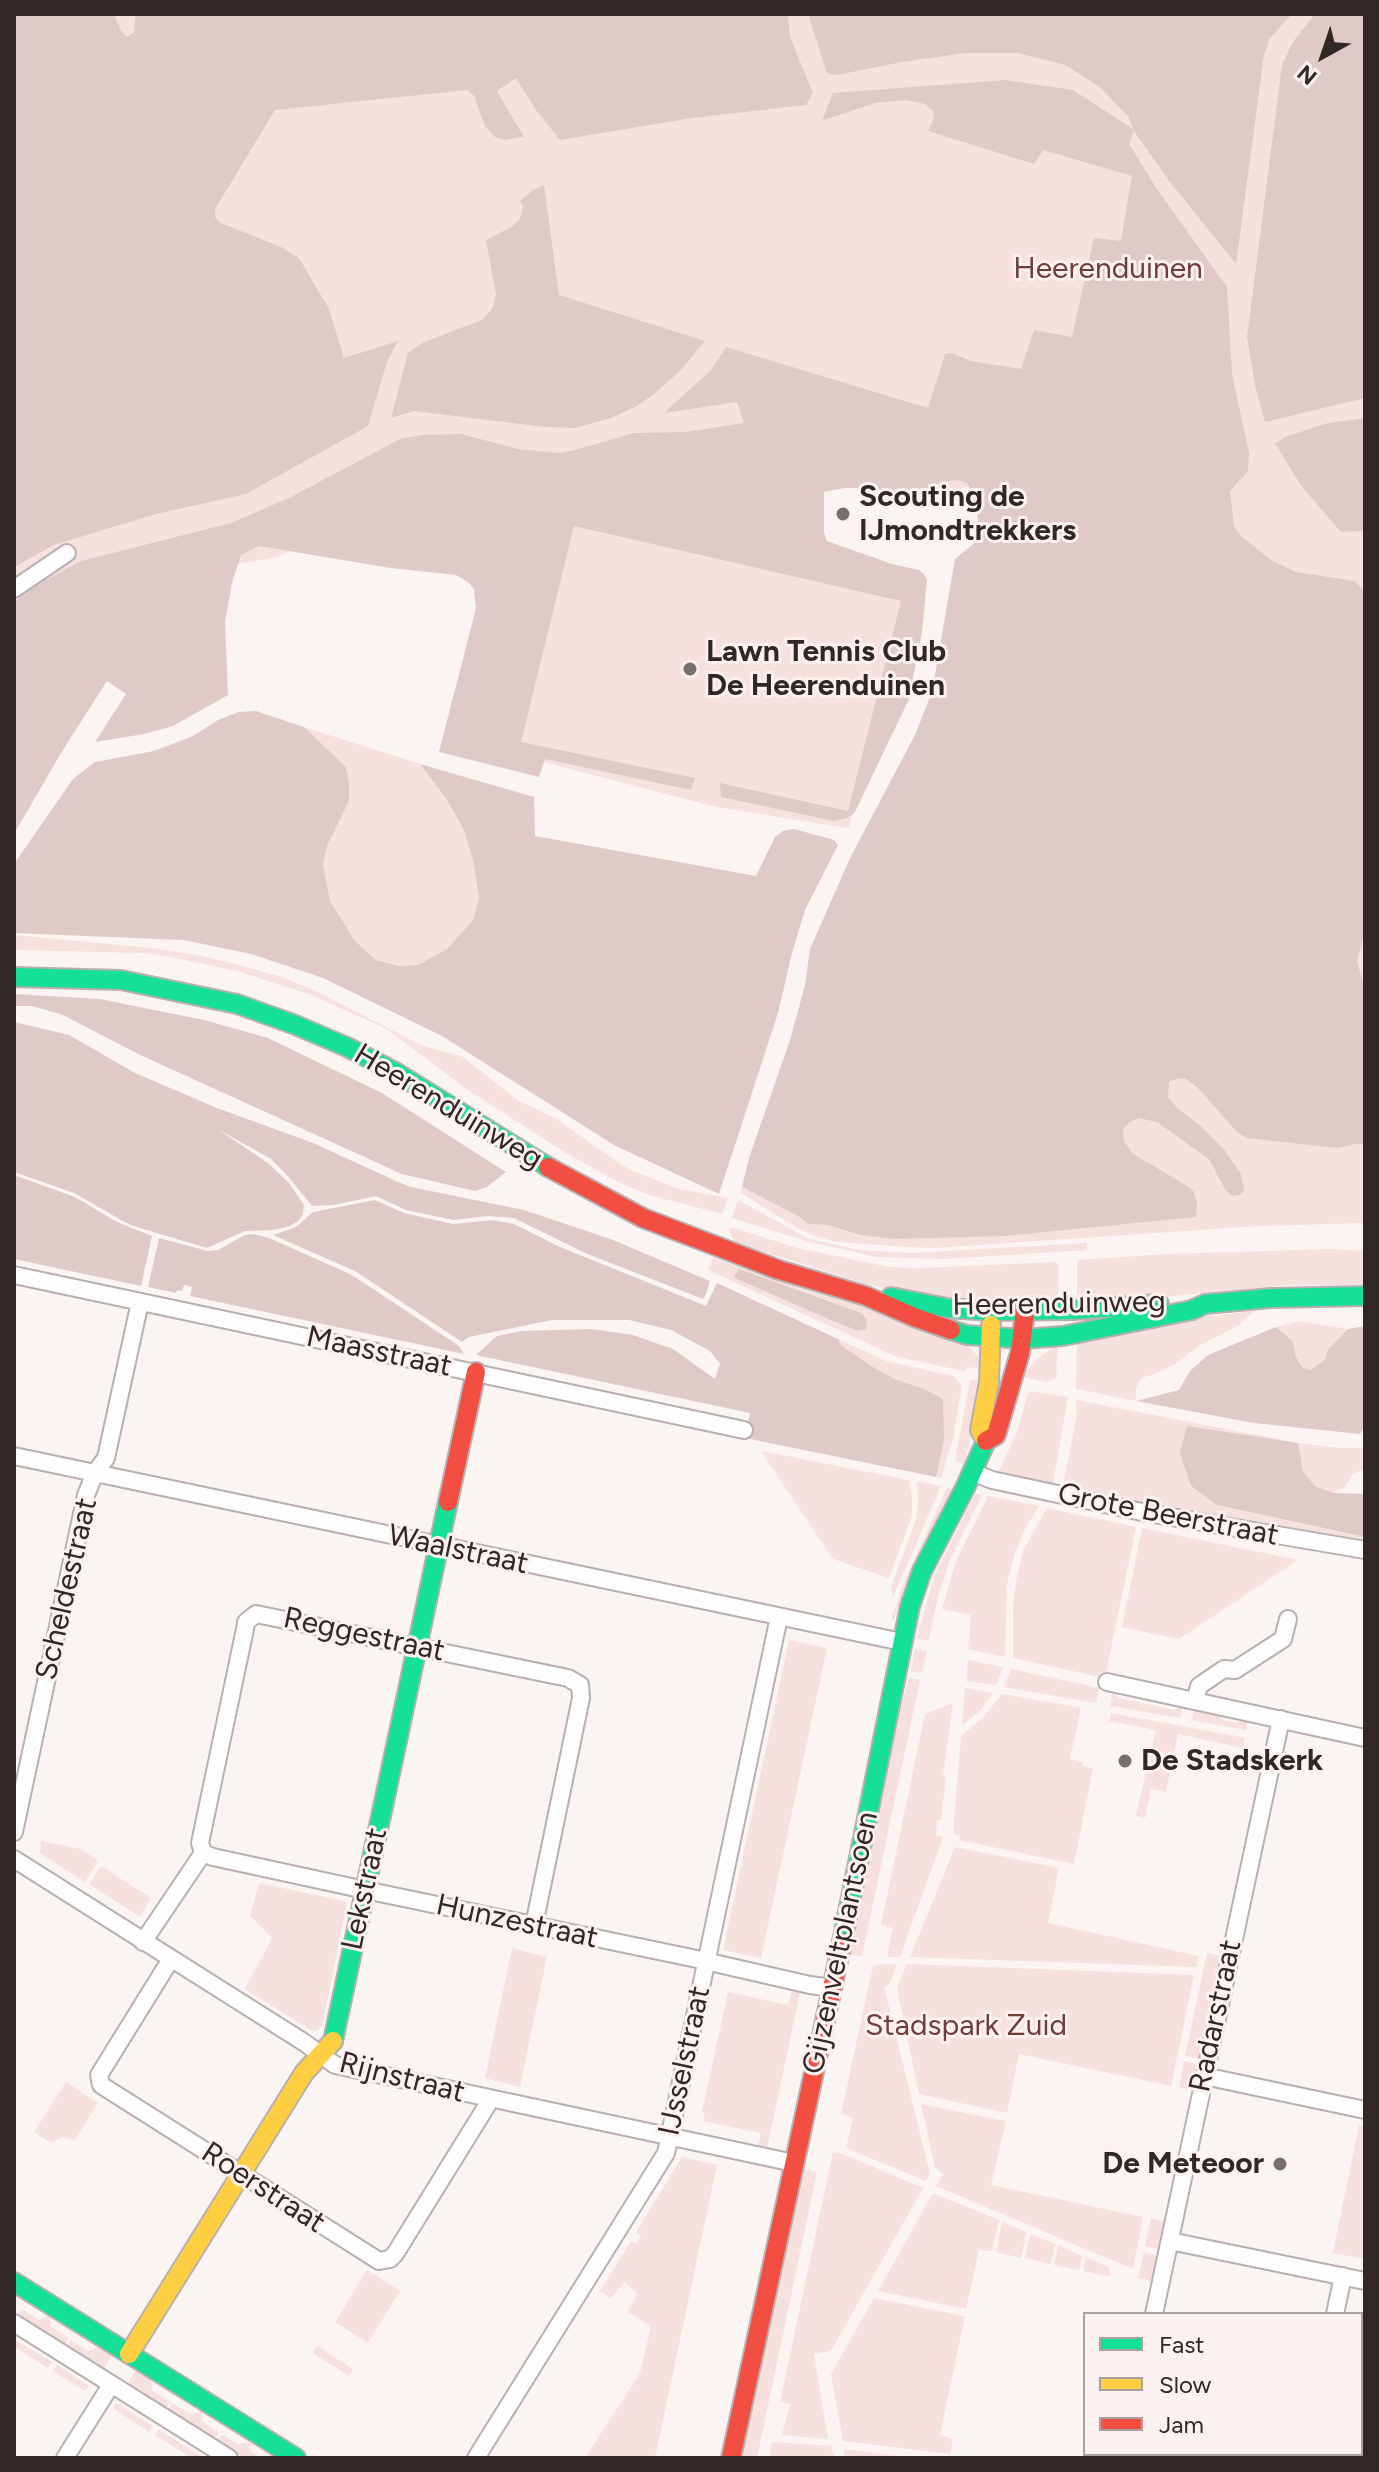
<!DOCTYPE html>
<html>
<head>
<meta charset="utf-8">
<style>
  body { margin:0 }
  #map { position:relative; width:1379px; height:2472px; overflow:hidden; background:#faf4f3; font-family:Figtree,sans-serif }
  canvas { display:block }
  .frame { position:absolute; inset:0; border:16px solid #312726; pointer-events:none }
  .legend { position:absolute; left:1083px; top:2312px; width:280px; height:144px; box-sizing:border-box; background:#fdf1f0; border:2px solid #aba09f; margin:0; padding:10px 14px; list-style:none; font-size:24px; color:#312726 }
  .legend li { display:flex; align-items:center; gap:16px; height:40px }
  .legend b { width:40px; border:2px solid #aba09f }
  .north { position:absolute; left:1283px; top:16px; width:80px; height:80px; -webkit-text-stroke:6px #fdf1f0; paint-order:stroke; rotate:220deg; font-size:22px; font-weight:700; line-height:32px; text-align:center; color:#312726 }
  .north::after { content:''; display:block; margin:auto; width:28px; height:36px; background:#312726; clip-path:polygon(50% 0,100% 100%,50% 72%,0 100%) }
</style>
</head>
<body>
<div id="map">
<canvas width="1379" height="2472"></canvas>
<div class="frame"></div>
<ul class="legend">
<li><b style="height:10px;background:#16e098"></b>Fast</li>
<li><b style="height:10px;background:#ffcf43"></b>Slow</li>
<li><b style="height:10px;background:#f24e42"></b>Jam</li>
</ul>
<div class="north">N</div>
</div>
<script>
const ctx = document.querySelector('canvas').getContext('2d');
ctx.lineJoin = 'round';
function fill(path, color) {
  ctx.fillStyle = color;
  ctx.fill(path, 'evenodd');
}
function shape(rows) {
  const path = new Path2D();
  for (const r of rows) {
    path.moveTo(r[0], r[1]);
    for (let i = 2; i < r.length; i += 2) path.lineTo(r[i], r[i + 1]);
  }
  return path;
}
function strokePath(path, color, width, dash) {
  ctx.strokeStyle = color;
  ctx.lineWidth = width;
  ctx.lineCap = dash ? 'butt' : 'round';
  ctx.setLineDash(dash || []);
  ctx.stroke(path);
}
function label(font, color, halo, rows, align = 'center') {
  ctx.font = font + ' Figtree,sans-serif';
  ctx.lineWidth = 6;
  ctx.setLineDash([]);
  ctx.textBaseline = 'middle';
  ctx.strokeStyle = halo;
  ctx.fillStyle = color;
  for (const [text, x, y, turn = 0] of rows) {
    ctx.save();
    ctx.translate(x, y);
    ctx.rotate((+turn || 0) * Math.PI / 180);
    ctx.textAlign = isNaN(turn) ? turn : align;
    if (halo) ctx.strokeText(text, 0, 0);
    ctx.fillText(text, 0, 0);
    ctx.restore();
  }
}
fill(shape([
  [14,14,1365,14,1365,1223,1259,1226,934,1248,908,1247,838,1242,814,1236,792,1225,741,1193,742,1187,798,1216,808,1224,829,1225,991,507,975,486,964,487,947,497,929,502,899,501,856,481,326,529,278,557,188,573,14,677],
  [525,514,908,595,849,828,716,807,474,744],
  [304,727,420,764,445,797,463,828,473,860,479,899,473,920,447,949,418,965,400,966,376,960,355,941,330,902,323,865,327,846,349,801,349,781,346,767],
  [14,935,151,948,185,953,216,959,282,977,314,990,421,1045,463,1057,519,1101,557,1119,614,1160,631,1170,679,1189,728,1198,722,1214,649,1195,616,1181,564,1152,465,1088,387,1029,309,994,237,971,166,956,146,953,14,950],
  [738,1200,807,1238,858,1250,912,1253,1087,1243,1087,1250,943,1259,877,1257,806,1241,732,1218],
  [731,1227,797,1248,889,1267,920,1268,1056,1262,1059,1266,1058,1305,923,1298,863,1283,735,1243,729,1231],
  [1333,1249,1365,1251,1365,1285,1291,1285,1077,1305,1077,1260,1168,1254],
  [713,1258,808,1291,884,1312,968,1345,978,1357,981,1369,968,1367,964,1371,897,1357,708,1270],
  [739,1269,790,1288,858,1331,737,1279],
  [1254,1311,1238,1326,1200,1345,1177,1363,1155,1374,1141,1378,1136,1389,1136,1401,1076,1389,1077,1340,1160,1322],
  [1300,1321,1348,1329,1328,1349,1325,1359,1311,1370,1302,1367,1296,1357,1293,1341,1276,1327],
  [838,1339,886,1361,953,1376,962,1385,953,1439,941,1478,936,1477,944,1441,924,1389,895,1379,873,1367,842,1346],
  [1058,1344,1056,1378,1047,1382,1024,1377,1023,1375,1038,1358],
  [972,1379,982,1381,975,1421,964,1464,955,1461,970,1381],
  [1031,1391,1068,1397,1053,1483,999,1472,1018,1429,1027,1395],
  [1076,1400,1298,1443,1338,1448,1365,1448,1365,1469,1353,1474,1345,1487,1333,1493,1323,1491,1309,1481,1303,1471,1297,1443,1284,1442,1191,1486,1217,1505,1365,1537,1365,1543,1323,1534,1279,1530,1213,1517,1063,1485,1077,1414],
  [761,1451,909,1480,912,1495,912,1516,889,1578,833,1559],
  [917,1481,941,1486,893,1597,891,1587,916,1520,918,1500],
  [947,1488,954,1489,904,1588,894,1620,891,1619,905,1580],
  [975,1494,982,1495,950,1559,938,1598,928,1641,917,1638,935,1574],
  [988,1496,1039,1506,1025,1529,1015,1552,1007,1584,1005,1657,968,1649,971,1615,942,1609,956,1561],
  [1047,1508,1136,1527,1106,1673,1101,1672,1100,1677,1013,1658,1013,1602,1017,1577,1023,1551],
  [1142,1528,1201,1540,1298,1560,1179,1639,1122,1627],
  [789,1640,827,1648,761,1958,723,1950],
  [915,1649,927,1651,922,1673,911,1671],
  [968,1660,1003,1667,996,1685,966,1681],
  [1011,1669,1099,1688,1096,1703,1004,1687],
  [909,1678,920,1680,862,1956,848,1955,899,1714],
  [965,1688,993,1693,979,1712,962,1725],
  [1113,1691,1119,1698,1174,1710,1183,1706,1180,1718,1110,1706],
  [1002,1694,1081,1708,1070,1759,1083,1762,1082,1766,1093,1768,1074,1864,959,1840,960,1836,953,1833,961,1736,982,1719],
  [953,1703,943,1776,946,1776,941,1820,937,1820,936,1835,943,1837,900,1957,887,1957,893,1928,881,1925,925,1714],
  [1194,1708,1218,1713,1222,1720,1237,1723,1244,1719,1248,1720,1246,1730,1192,1720],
  [1111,1713,1245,1738,1243,1748,1178,1734,1166,1792,1151,1789,1145,1818,1136,1816,1156,1730,1109,1721],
  [41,1841,81,1849,98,1861,85,1882,40,1853],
  [955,1847,1059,1868,1048,1923,1199,1956,1196,1967,910,1957],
  [101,1866,151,1898,140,1917,89,1884],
  [259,1883,344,1901,347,1904,322,2025,317,2031,312,2031,245,1989,272,1938,250,1916],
  [512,1948,547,1957,520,2087,485,2078],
  [1207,1953,1221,1956,1199,2059,1185,2056],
  [885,1964,897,1964,889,1985,884,1987,930,2174,926,2181,846,2148,853,2118,841,2114,873,1966],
  [907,1964,1194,1975,1171,2086,1019,2054,1007,2113,919,2094,897,1988],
  [792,1991,800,1992,767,2149,758,2147,761,2133,703,2121,705,2114,702,2112,728,1992,788,2005],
  [1184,2061,1198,2065,1193,2090,1179,2087],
  [66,2082,98,2103,75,2140,62,2137,51,2143,34,2132],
  [921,2104,1006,2121,991,2185,1143,2217,1133,2269,936,2186,943,2174,935,2168],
  [1359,2125,1365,2126,1365,2259,1333,2253],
  [833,2152,845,2155,923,2188,831,2351,814,2354,828,2439,782,2435,790,2404,780,2402],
  [682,2157,717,2165,655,2458,585,2458,640,2373,651,2326,628,2312,637,2294,625,2282,611,2298,600,2291,631,2241,636,2243,641,2236,636,2232],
  [803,2169,817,2172,757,2458,742,2458],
  [933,2193,999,2220,992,2251,979,2250,966,2309,878,2291],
  [1151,2218,1165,2222,1159,2249,1145,2246],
  [1002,2222,1027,2232,1021,2258,996,2252],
  [1030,2234,1055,2244,1051,2264,1025,2258],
  [1058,2245,1082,2256,1079,2270,1054,2265],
  [1144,2253,1158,2256,1152,2281,1138,2278],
  [1086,2257,1110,2268,1109,2276,1083,2271],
  [367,2270,400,2291,368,2343,335,2322],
  [874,2298,965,2316,940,2435,953,2439,950,2454,843,2441,831,2374],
  [22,2309,39,2320,48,2316,50,2318,51,2327,69,2338,63,2347,16,2318],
  [14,2339,52,2362,48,2368,14,2347],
  [71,2340,88,2351,99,2347,112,2355,102,2372,66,2349],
  [317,2346,353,2369,349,2376,313,2353],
  [57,2365,89,2386,85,2391,53,2371],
  [136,2370,151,2379,152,2391,170,2402,164,2411,126,2387],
  [116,2403,153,2426,149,2432,113,2408],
  [172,2403,190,2414,201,2412,202,2421,219,2433,213,2442,167,2412],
  [158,2429,202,2457,202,2458,192,2458,155,2435],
  [222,2434,239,2445,241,2443,250,2443,251,2452,259,2458,240,2458,216,2443],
  [772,2442,831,2446,834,2458,769,2458],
  [844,2449,911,2458,845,2458]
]), '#f6e1df');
fill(shape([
  [14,14,114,14,121,31,127,37,134,32,136,14,788,14,790,37,813,93,806,105,692,118,560,140,536,110,516,78,497,91,524,137,504,140,495,137,485,126,474,96,468,90,275,110,215,209,215,217,221,223,281,247,299,258,329,309,344,358,398,341,387,362,368,426,246,494,156,514,54,545,14,567],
  [808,14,1292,14,1270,38,1264,55,1236,264,1170,182,1134,131,1129,144,1157,189,1227,287,1232,374,1249,453,1248,471,1230,491,1234,526,1241,536,1271,560,1296,572,1355,581,1365,593,1365,930,1357,961,1365,990,1365,1144,1355,1144,1338,1148,1247,1138,1237,1132,1199,1089,1185,1078,1176,1079,1169,1082,1168,1097,1177,1108,1201,1126,1223,1148,1241,1174,1244,1190,1240,1195,1233,1196,1226,1191,1209,1159,1157,1122,1139,1118,1129,1122,1123,1130,1124,1141,1133,1154,1189,1187,1194,1192,1197,1204,1196,1217,1004,1236,895,1239,860,1235,829,1225,808,1224,798,1216,742,1187,749,1158,790,1040,805,985,810,949,851,856,915,735,932,692,955,559,978,540,981,534,972,492,967,483,958,480,942,482,919,492,904,505,889,494,868,488,844,488,824,492,824,532,827,541,892,564,919,570,924,574,927,580,922,632,909,699,855,812,847,818,834,821,721,797,720,783,848,811,901,601,574,526,521,742,695,778,691,790,545,759,539,777,439,752,476,608,474,589,468,582,456,575,391,568,259,546,241,555,232,583,225,622,228,695,173,726,144,734,95,742,126,694,107,681,61,753,14,834,14,602,38,584,81,561,231,523,291,497,400,439,423,435,461,434,518,449,559,453,575,450,634,433,686,432,744,423,737,402,664,413,711,370,726,347,928,408,945,354,951,353,971,361,1021,369,1034,330,1072,337,1094,238,1121,241,1132,176,1043,150,1034,164,928,131,934,118,933,111,925,104,905,100,875,103,822,121,833,93,1005,80,1073,90,1133,129,1129,117,1100,87,1065,65,1018,53,966,53,902,62,837,75,827,73],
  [1315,14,1365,14,1365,398,1265,422,1255,385,1247,337,1282,65,1293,42],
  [544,185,559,295,705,341,680,371,654,394,637,406,611,418,575,428,545,427,414,411,391,418,408,353,424,342,482,320,492,309,496,295,486,240,513,226,520,219,523,206,520,201,533,190],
  [1365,418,1365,531,1341,532,1303,488,1275,444,1285,437,1328,423],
  [256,711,304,727,346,767,349,781,349,801,327,846,323,865,330,901,355,941,376,960,400,966,418,965,447,949,473,920,479,899,473,860,463,828,445,797,420,764,534,797,535,836,756,876,775,837,783,831,794,829,834,840,838,845,805,910,792,953,778,1013,719,1194,614,1145,442,1036,323,978,251,954,184,940,14,933,14,864,73,779,95,762,154,751,193,736,218,720,239,712],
  [14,994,100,999,204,1020,268,1038,382,1093,506,1172,487,1187,475,1191,402,1174,138,1054,63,1015,32,1006,14,1006],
  [14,1022,69,1035,135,1073,217,1108,313,1143,396,1181,411,1187,524,1210,613,1240,710,1281,706,1294,703,1299,585,1253,514,1218,488,1216,454,1220,406,1210,376,1196,334,1205,312,1206,286,1174,271,1159,219,1130,268,1163,289,1183,304,1205,303,1214,299,1220,290,1226,274,1230,245,1231,207,1248,130,1225,74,1193,14,1172],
  [14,1175,75,1197,117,1222,152,1236,141,1286,14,1259],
  [375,1200,404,1213,453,1224,493,1220,514,1224,560,1247,706,1306,717,1283,838,1339,842,1346,873,1367,895,1379,924,1389,943,1399,944,1441,936,1477,745,1438,750,1413,476,1355,497,1336,522,1331,592,1329,633,1335,673,1349,715,1379,720,1364,710,1351,671,1330,629,1320,552,1320,469,1337,462,1342,355,1271,273,1235,296,1227,313,1212],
  [254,1234,269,1238,352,1275,459,1346,464,1354,190,1296,192,1287,184,1285,182,1291,177,1290,176,1293,148,1287,159,1238,208,1251,218,1250,245,1235],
  [739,1269,861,1313,867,1320,866,1329,858,1331,833,1321,737,1279,734,1277],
  [1365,1326,1365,1425,1360,1434,1254,1423,1136,1401,1179,1390,1190,1371,1208,1355,1276,1327,1293,1341,1296,1357,1302,1367,1311,1370,1325,1359,1328,1349,1348,1329],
  [1187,1426,1298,1443,1303,1471,1315,1486,1333,1493,1365,1494,1365,1537,1217,1505,1191,1486,1180,1453]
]), '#e0cac8');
const street = shape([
  [14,589,67,553],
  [14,1275,744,1430],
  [14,1456,902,1642],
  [972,1472,992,1480,1142,1512,1365,1550],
  [1107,1682,1365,1738],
  [1195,1701,1199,1686,1224,1669,1235,1670,1283,1639,1288,1619],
  [14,1832,86,1495,95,1473,106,1458,140,1302],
  [203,1853,213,1857,365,1890,692,1958,810,1985,832,1988],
  [14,1859,305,2043,335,2065,794,2163],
  [143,1942,203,1853,200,1843,245,1629,246,1622,256,1614,568,1678,580,1685,581,1698,534,1925],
  [171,1959,99,2075,101,2085,379,2261,390,2259,395,2254,491,2099],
  [1204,2076,1365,2110],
  [1170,2241,1365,2281],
  [1154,2314,1281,1719],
  [1335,2314,1343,2276],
  [14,2323,229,2458],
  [65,2458,111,2385],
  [476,2458,666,2153,779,1617],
  [1124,2458,1125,2454],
  [1306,2458,1307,2454]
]);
const fast = shape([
  [14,977,121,980,237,1004,293,1024,347,1047,397,1073,548,1167],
  [891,1297,947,1308,991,1311,1073,1310,1159,1304],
  [951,1330,967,1335,1023,1339,1063,1336,1192,1310,1205,1304,1271,1298,1365,1296],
  [842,1942,910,1606,922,1571,965,1488,986,1441],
  [333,2041,448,1502],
  [14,2282,296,2458]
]);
const slow = shape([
  [986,1441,980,1430,989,1382,991,1325],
  [129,2354,304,2073,333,2041]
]);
const jam = shape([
  [548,1167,643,1218,779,1270,866,1296,914,1317,951,1330],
  [986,1441,996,1435,1020,1353,1025,1311],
  [448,1502,476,1372],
  [731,2458,842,1942]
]);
strokePath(street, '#b8b0b0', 20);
strokePath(fast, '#b8b0b0', 22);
strokePath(slow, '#b8b0b0', 22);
strokePath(jam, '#b8b0b0', 22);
strokePath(street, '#fefdfd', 16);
strokePath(fast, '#16e098', 18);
strokePath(slow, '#ffcf43', 18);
strokePath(jam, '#f24e42', 18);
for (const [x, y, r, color] of [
  [843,514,8,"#776f6e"],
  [690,669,8,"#776f6e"],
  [1125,1761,8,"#776f6e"],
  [1280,2164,8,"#776f6e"]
]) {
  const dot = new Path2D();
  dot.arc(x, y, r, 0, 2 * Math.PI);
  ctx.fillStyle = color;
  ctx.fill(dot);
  strokePath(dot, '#fdf1f0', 3);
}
label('30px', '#6f3d39', '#fdf1f0', [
  ["Heerenduinen",1108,269],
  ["Stadspark Zuid",966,2026]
]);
label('bold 30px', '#312726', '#fdf1f0', [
  ["Scouting de",859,497],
  ["IJmondtrekkers",859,531],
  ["Lawn Tennis Club",706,652],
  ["De Heerenduinen",706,686],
  ["De Stadskerk",1141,1761],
  ["De Meteoor",1264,2164,"right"]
], 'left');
label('30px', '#312726', '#fdf1f0', [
  ["Heerenduinweg",448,1107,31],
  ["Heerenduinweg",1059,1304,-1],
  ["Maasstraat",379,1352,12],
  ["Grote Beerstraat",1168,1515,11],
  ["Waalstraat",458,1550,12],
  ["Scheldestraat",67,1589,-77],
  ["Reggestraat",364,1635,12],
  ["Lekstraat",365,1889,-78],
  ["Hunzestraat",517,1922,12],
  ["Gijzenveltplantsoen",841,1943,-78],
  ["Radarstraat",1216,2016,-78],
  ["IJsselstraat",685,2061,-78],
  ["Rijnstraat",402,2078,14],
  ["Roerstraat",263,2188,33]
]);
</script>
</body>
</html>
